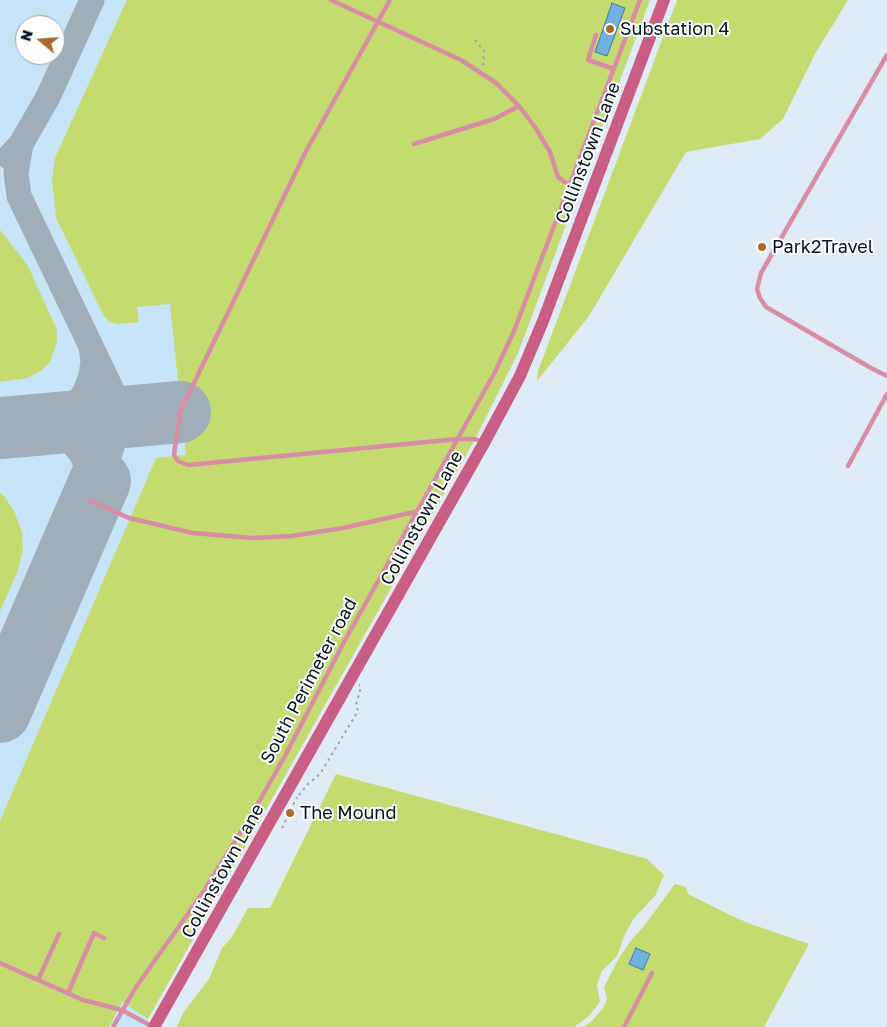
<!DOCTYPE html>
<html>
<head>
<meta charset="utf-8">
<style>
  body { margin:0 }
  #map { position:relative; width:887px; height:1027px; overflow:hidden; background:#dfecf5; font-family:"Golos Text",sans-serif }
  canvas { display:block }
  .north { position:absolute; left:15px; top:15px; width:50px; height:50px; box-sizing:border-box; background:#fff; border:1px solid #99a0a7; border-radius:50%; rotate:288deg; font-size:14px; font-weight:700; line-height:20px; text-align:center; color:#001222 }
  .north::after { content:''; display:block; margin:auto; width:18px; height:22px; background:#a96932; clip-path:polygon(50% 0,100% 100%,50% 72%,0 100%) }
</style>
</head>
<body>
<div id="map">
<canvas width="887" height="1027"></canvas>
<div class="north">N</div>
</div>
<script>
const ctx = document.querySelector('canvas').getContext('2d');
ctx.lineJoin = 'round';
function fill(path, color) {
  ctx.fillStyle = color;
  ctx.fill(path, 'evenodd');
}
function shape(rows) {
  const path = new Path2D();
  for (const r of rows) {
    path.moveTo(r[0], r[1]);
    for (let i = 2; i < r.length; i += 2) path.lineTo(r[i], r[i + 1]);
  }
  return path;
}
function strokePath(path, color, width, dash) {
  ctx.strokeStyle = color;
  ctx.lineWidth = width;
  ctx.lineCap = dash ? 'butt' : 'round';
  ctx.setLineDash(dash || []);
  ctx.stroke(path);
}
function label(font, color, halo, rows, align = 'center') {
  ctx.font = font + ' "Golos Text",sans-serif';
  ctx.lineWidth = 4;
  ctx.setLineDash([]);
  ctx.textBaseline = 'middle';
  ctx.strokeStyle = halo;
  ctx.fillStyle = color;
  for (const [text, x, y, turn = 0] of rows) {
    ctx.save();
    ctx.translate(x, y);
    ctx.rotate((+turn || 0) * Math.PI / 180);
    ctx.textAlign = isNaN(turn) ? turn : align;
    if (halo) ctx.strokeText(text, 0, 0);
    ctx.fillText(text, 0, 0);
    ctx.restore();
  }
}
fill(shape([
  [0,0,650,0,518,353,475,439,143,1027,0,1027],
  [25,25,55,25,55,55,25,55]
]), '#c7e4f8');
fill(shape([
  [127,0,650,0,518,353,475,439,148,1019,122,1002,109,1027,0,1027,0,821,156,458,186,455,170,304,137,307,139,322,118,324,110,322,104,316,56,218,52,179,55,158],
  [677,0,848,0,815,54,783,119,760,139,686,152,589,316,537,381,538,371],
  [0,230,28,266,57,330,57,343,50,362,41,371,27,378,0,382],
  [0,493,4,496,14,511,22,532,23,550,17,573,0,611],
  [336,774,647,859,664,875,655,896,634,918,625,934,617,956,602,971,597,985,600,1002,588,1017,574,1027,177,1027,183,1013,209,979,222,948,232,937,248,908,270,908],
  [675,884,686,887,688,894,730,915,748,923,809,944,764,1027,583,1027,592,1021,603,1008,607,999,604,987,619,958,632,939,644,926]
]), '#c4db6f');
strokePath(shape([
  [21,144,16,173,19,196,112,390,116,418,115,430,112,447,100,481],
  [9,157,21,144,48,97,92,0],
  [31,426,44,427,63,435,71,441,82,455,90,476,90,504],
  [0,427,41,423,58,417,68,411,77,403,85,392,91,376,93,361,91,347]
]), '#a0aeb9', 25);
strokePath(shape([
  [0,428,180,412],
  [0,712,100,481]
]), '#a0aeb9', 62);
const building = shape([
  [612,3,625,8,607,56,595,52,612,3],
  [636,948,650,954,643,970,629,964,636,948]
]);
fill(building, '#70b1dd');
strokePath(building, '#3c7da6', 1);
strokePath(shape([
  [475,40,484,51,483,67],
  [299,795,308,784,320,774,355,716,358,711,356,705,361,687,359,685],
  [282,828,297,797]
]), '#94a3ae', 2, [2.5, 4]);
strokePath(shape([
  [331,0,461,60,496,83,519,106,535,127,550,152,558,177,570,186],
  [390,0,305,153,180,412,174,455,178,461,188,465,458,439,475,439,483,442],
  [596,35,588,60,614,69],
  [887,55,761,273,757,289,760,298,766,307,871,368,887,376],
  [414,144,494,119,519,106],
  [848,466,887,394],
  [91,501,129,518,193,533,253,538,291,536,343,528,419,511],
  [0,963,83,1000,122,1010,153,1027],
  [38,980,59,934],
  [68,993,94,933,104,938],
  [113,1027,136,987,202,894,252,814,285,756,344,642,495,372,514,331,640,0],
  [624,1027,652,973]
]), '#d88da5', 4.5);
strokePath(shape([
  [154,1027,484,443,520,376,543,321,664,0]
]), '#c95d84', 12);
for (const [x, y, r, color] of [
  [610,29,5,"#a96932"],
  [762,247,5,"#a96932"],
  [290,813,5,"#a96932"]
]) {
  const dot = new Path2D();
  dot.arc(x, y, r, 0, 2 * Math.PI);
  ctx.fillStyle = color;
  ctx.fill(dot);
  strokePath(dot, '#fff', 2);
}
label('18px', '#001222', '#fff', [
  ["Substation 4",620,29],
  ["Park2Travel",772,247],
  ["The Mound",300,813]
], 'left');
label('18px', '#001222', '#fff', [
  ["Collinstown Lane",588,153,-69],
  ["Collinstown Lane",422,518,-61],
  ["South Perimeter road",309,681,-62],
  ["Collinstown Lane",223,871,-61]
]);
</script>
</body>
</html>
